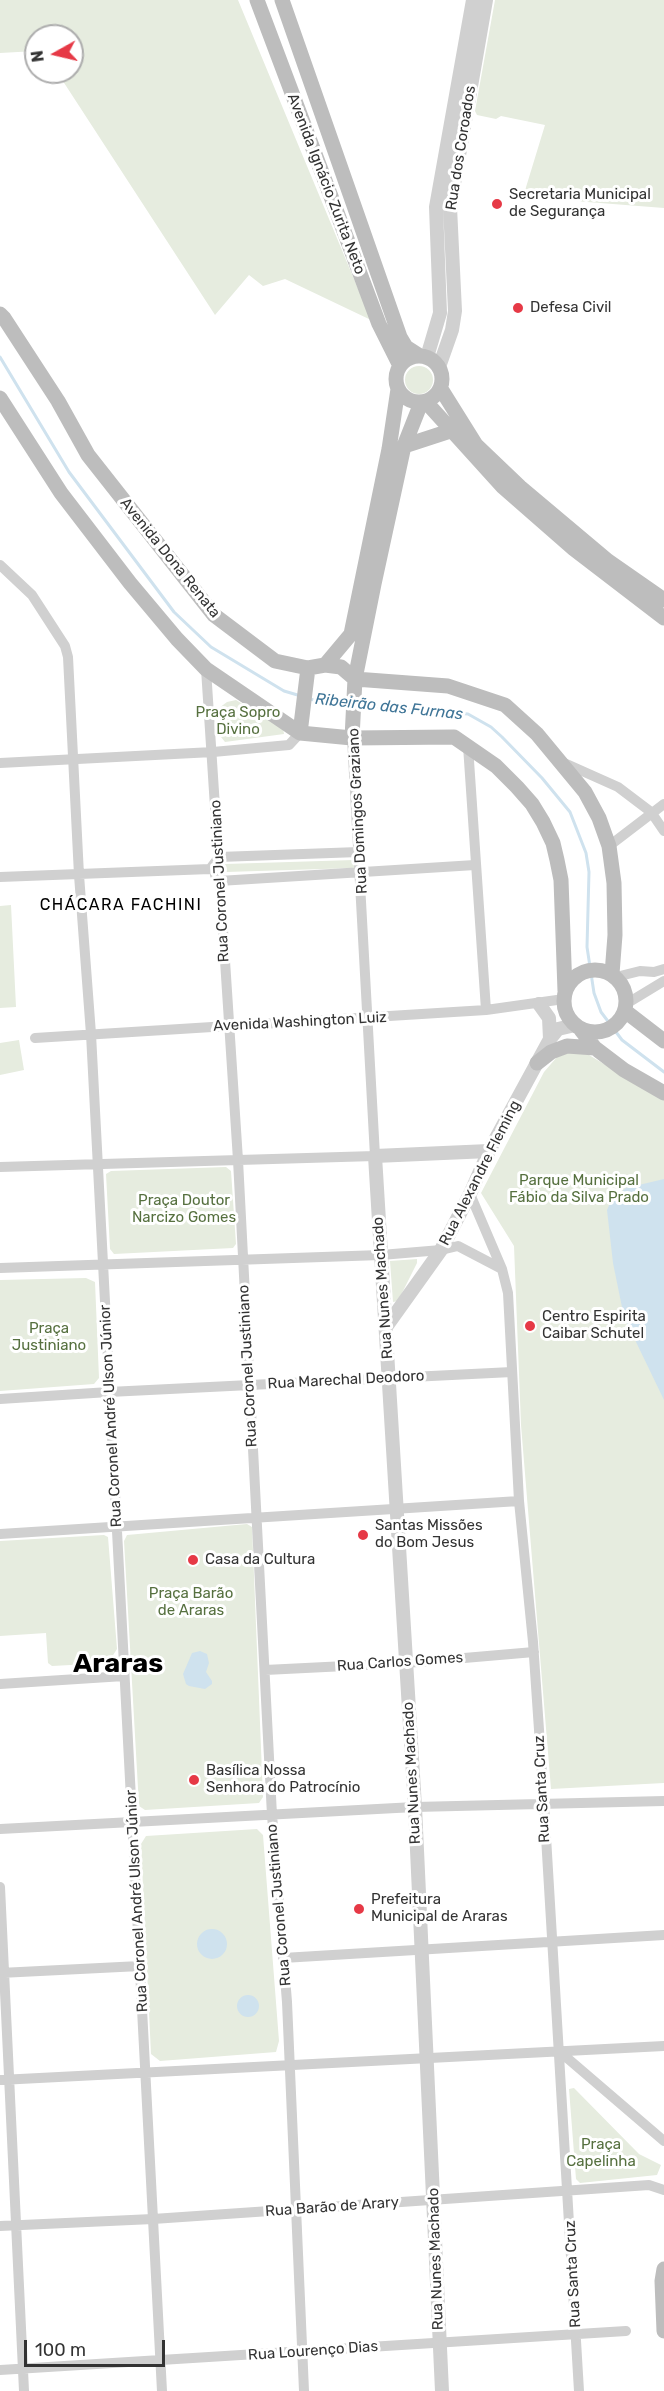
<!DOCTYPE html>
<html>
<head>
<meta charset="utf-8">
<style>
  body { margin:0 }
  #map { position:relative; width:664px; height:2391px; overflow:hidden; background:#fff; font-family:Rubik,sans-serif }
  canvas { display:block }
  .north { position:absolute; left:24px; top:24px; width:60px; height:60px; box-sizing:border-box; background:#fff; border:2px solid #adadad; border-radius:50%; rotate:262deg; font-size:16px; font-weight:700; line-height:24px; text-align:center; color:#333 }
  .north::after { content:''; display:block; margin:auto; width:21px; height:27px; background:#e63946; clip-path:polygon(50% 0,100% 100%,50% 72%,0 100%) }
  .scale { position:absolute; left:24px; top:2340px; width:141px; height:27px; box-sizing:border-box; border:3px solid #333; border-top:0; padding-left:8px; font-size:18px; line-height:21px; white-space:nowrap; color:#333; -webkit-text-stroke:4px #fff; paint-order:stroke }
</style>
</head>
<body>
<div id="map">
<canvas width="664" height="2391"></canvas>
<div class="north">N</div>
<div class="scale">100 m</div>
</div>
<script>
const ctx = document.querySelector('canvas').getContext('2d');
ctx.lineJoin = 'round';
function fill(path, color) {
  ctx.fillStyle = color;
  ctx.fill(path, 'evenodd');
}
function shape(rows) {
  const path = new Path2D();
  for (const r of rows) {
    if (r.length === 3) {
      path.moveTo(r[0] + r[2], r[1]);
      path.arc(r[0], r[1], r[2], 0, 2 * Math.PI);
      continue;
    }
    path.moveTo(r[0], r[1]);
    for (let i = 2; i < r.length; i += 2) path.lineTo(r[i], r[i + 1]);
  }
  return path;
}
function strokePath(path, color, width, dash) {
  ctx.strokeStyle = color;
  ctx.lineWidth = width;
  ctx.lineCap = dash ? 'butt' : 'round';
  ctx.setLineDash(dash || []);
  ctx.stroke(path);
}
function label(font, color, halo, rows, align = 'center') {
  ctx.font = font + ' Rubik,sans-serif';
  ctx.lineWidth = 6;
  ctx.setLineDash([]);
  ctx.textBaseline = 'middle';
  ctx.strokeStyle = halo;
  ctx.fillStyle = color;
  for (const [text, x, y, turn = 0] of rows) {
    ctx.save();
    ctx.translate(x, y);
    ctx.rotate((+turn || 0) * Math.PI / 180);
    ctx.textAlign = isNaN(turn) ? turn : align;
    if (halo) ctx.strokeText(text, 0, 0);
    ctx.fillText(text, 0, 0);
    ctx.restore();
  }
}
fill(shape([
  [0,0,238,0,371,320,285,279,263,286,249,275,215,315,57,72,72,72,72,36,36,36,36,51,0,53],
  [495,0,664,0,664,208,523,197,545,125,501,116,496,119,477,115,475,111],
  [419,380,14],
  [236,700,283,728,284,734,225,742,221,737,219,708,227,702],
  [354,860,354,868,226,872,225,864],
  [11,905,16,1007,0,1008,0,906],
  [19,1040,24,1070,0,1075,0,1043],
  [576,1050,589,1055,664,1100,664,1783,551,1789,521,1425,514,1246,481,1193,544,1072,557,1057],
  [226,1167,231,1171,236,1244,233,1248,114,1254,110,1249,106,1174,111,1171],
  [417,1259,417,1263,398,1301,393,1302,390,1261],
  [86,1278,95,1282,99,1378,94,1384,0,1391,0,1280],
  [247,1524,252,1527,263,1797,259,1803,145,1810,139,1806,124,1541,127,1535],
  [104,1535,108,1537,117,1649,108,1663,52,1666,48,1663,46,1633,0,1636,0,1541],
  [257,1829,263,1835,279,2041,276,2052,160,2061,151,2054,141,1844,146,1836],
  [574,2088,639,2154,661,2165,657,2175,580,2183,576,2179,569,2089]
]), '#e6ecdf');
fill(shape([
  [664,1179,664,1400,624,1317,613,1263,607,1210,612,1199,626,1188],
  [200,1651,207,1654,209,1663,206,1672,212,1681,212,1684,205,1689,189,1686,186,1684,183,1674,192,1653],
  [212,1944,15],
  [248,2006,11]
]), '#cfe2ee');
strokePath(shape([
  [0,357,69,472,174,612,211,647,284,691,301,696],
  [310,699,324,703,348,705],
  [357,705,468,714,491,727,502,737,542,778,570,812,586,853,589,872,587,947,594,993,601,1012,622,1040,664,1072]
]), '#cfe2ee', 3);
strokePath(shape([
  [0,565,32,595,65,646,68,657,79,875,91,1034,162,2391],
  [206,669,238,1160,272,1815,287,2002,304,2391],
  [468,746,486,1010],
  [562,762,618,787,651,812,664,831],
  [0,763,213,752,289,745,300,733],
  [609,846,664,804],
  [215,875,219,881,475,865],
  [0,877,210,869,219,857,359,852],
  [616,977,640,971,654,972,664,969],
  [626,1004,664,981],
  [35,1038,486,1010,564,999],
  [0,1167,375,1156,352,738],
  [470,1194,502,1269,508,1293,519,1501,533,1642,544,1803,579,2391],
  [0,1268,381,1255,441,1250,458,1246,502,1269],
  [0,1399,109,1392,512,1372],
  [0,1534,519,1501],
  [265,1670,406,1663,534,1652],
  [0,1684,124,1676],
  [0,1829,415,1807,664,1801],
  [0,1887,24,2391],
  [283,1958,664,1935],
  [0,1973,140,1966],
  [559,2051,664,2141],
  [0,2080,664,2046],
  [0,2226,153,2219,649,2185,664,2190],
  [0,2370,626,2331]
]), '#d0d0d0', 10);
strokePath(shape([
  [427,357,440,313,436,207,473,0],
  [439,367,452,330,455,311,450,207,486,0],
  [539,1004,549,1018,550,1039],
  [386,1327,441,1250,470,1194,489,1151,550,1039,558,1029,575,1025],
  [442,2391,415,1807,375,1156,489,1151]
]), '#d0d0d0', 14);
strokePath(shape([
  [257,0,379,324,400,366],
  [282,0,400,337,406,347,420,356],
  [0,314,4,318,58,401,88,455,214,615,275,661,308,668,325,665,341,667,355,679,448,686,505,705,537,734,585,792,599,818,609,846,614,883,615,935,612,974],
  [419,379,23],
  [441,389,476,445,520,487,608,561,664,600],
  [0,398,61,493,130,583,177,639,206,669,300,733,352,738,454,737,496,766,517,787,532,804,543,822,553,843,557,860,561,880,565,991],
  [426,402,502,486,574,549,664,618],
  [404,446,450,431],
  [325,665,351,634,389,449,398,389],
  [300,733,308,668],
  [352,738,355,679,374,584,404,446,421,403],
  [595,1001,31],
  [625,1011,664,1041],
  [581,1030,595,1048,624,1070,664,1093],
  [537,1063,551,1052,567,1046,595,1048],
  [664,2269,662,2281,664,2331]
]), '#bdbdbd', 15);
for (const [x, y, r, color] of [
  [497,204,6,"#e63946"],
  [518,308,6,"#e63946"],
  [530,1326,6,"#e63946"],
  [363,1535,6,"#e63946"],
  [193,1560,6,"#e63946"],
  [194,1780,6,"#e63946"],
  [359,1909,6,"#e63946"]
]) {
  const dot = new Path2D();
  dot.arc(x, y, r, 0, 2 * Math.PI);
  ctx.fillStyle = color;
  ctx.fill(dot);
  strokePath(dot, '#fff', 2);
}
label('15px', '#333', '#fff', [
  ["Rua dos Coroados",461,148,-81],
  ["Avenida Ignácio Zurita Neto",326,184,69],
  ["Avenida Dona Renata",170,558,51],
  ["Rua Domingos Graziano",358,811,-93],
  ["Rua Coronel Justiniano",220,881,-93],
  ["Avenida Washington Luiz",300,1022,-3],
  ["Rua Alexandre Fleming",480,1173,-63],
  ["Rua Nunes Machado",383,1288,-94],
  ["Rua Coronel Justiniano",248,1366,-93],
  ["Rua Marechal Deodoro",346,1380,-3],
  ["Rua Coronel André Ulson Júnior",111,1416,-93],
  ["Rua Carlos Gomes",400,1662,-4],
  ["Rua Nunes Machado",412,1773,-93],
  ["Rua Santa Cruz",542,1789,-93],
  ["Rua Coronel André Ulson Júnior",137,1901,-93],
  ["Rua Coronel Justiniano",279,1905,-95],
  ["Rua Barão de Arary",332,2207,-4],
  ["Rua Nunes Machado",436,2259,-92],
  ["Rua Santa Cruz",573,2274,-93],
  ["Rua Lourenço Dias",313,2351,-4]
]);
label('15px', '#333', '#fff', [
  ["Secretaria Municipal",509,195],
  ["de Segurança",509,212],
  ["Defesa Civil",530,308],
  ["Centro Espirita",542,1317],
  ["Caibar Schutel",542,1334],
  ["Santas Missões",375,1526],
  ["do Bom Jesus",375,1543],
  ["Casa da Cultura",205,1560],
  ["Basílica Nossa",206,1771],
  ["Senhora do Patrocínio",206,1788],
  ["Prefeitura",371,1900],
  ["Municipal de Araras",371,1917]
], 'left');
label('15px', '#56703f', '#fff', [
  ["Praça Sopro",238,713],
  ["Divino",238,730],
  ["Parque Municipal",579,1181],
  ["Fábio da Silva Prado",579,1198],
  ["Praça Doutor",184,1201],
  ["Narcizo Gomes",184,1218],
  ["Praça",49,1329],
  ["Justiniano",49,1346],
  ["Praça Barão",191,1594],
  ["de Araras",191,1611],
  ["Praça",601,2145],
  ["Capelinha",601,2162]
]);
label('italic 16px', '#3f7597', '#fff', [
  ["Ribeirão das Furnas",389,707,6]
]);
ctx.letterSpacing = '1.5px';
label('16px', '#000', '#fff', [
  ["CHÁCARA FACHINI",121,905]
]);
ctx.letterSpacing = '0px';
label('bold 27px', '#000', '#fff', [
  ["Araras",118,1664]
]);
</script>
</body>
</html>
